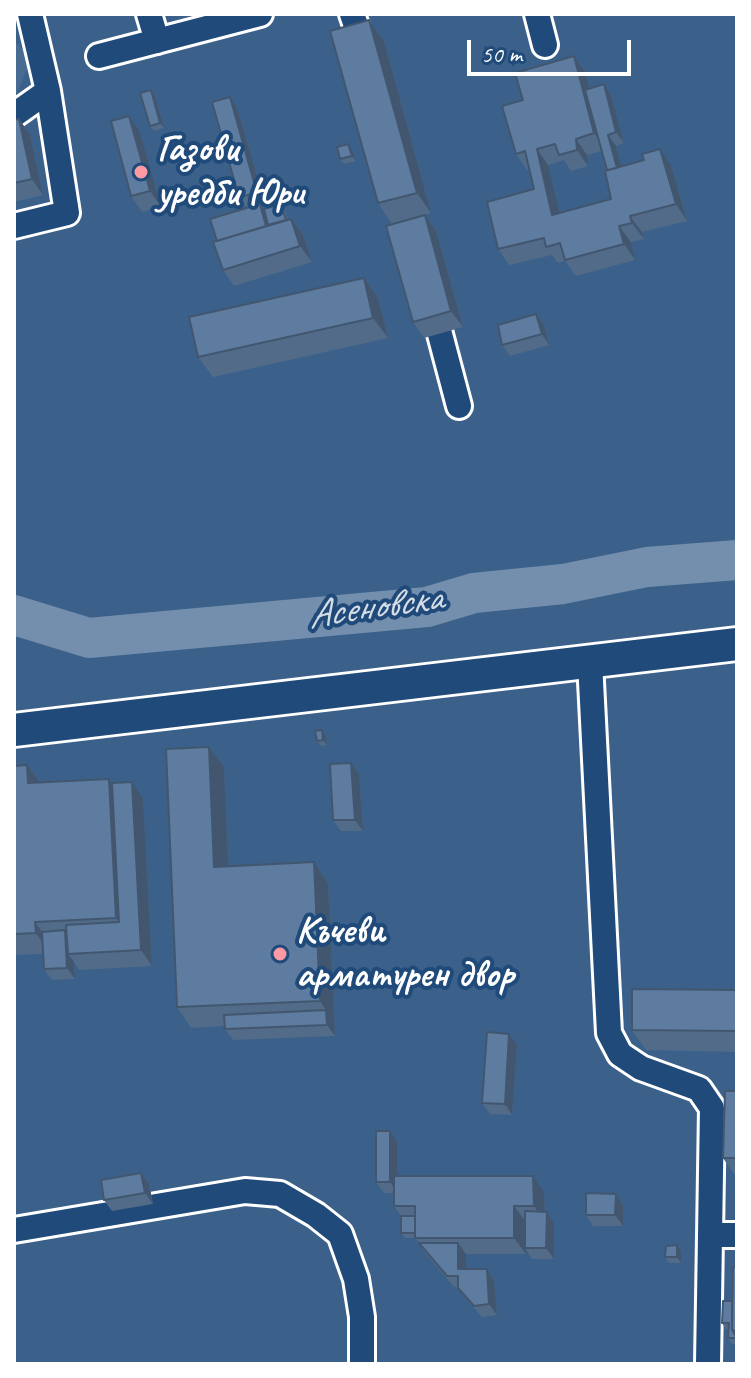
<!DOCTYPE html>
<html>
<head>
<meta charset="utf-8">
<style>
  body { margin:0 }
  #map { position:relative; width:751px; height:1378px; overflow:hidden; background:#2c5582; font-family:Caveat,sans-serif }
  canvas { display:block }
  .frame { position:absolute; inset:0; border:16px solid #fff; pointer-events:none }
  .scale { position:absolute; left:467px; top:40px; width:164px; height:36px; box-sizing:border-box; border:4px solid #fff; border-top:0; padding-left:10px; font-size:24px; line-height:28px; white-space:nowrap; color:#fff; -webkit-text-stroke:6px #1f4a7a; paint-order:stroke }
</style>
</head>
<body>
<div id="map">
<canvas width="751" height="1378"></canvas>
<div class="frame"></div>
<div class="scale">50 m</div>
</div>
<script>
const ctx = document.querySelector('canvas').getContext('2d');
ctx.lineJoin = 'round';
function fill(path, color) {
  ctx.fillStyle = color;
  ctx.fill(path, 'evenodd');
}
function shape(rows) {
  const path = new Path2D();
  for (const r of rows) {
    path.moveTo(r[0], r[1]);
    for (let i = 2; i < r.length; i += 2) path.lineTo(r[i], r[i + 1]);
  }
  return path;
}
function strokePath(path, color, width, dash) {
  ctx.strokeStyle = color;
  ctx.lineWidth = width;
  ctx.lineCap = dash ? 'butt' : 'round';
  ctx.setLineDash(dash || []);
  ctx.stroke(path);
}
function label(font, color, halo, rows, align = 'center') {
  ctx.font = font + ' Caveat,sans-serif';
  ctx.lineWidth = 8;
  ctx.setLineDash([]);
  ctx.textBaseline = 'middle';
  ctx.strokeStyle = halo;
  ctx.fillStyle = color;
  for (const [text, x, y, turn = 0] of rows) {
    ctx.save();
    ctx.translate(x, y);
    ctx.rotate((+turn || 0) * Math.PI / 180);
    ctx.textAlign = isNaN(turn) ? turn : align;
    if (halo) ctx.strokeText(text, 0, 0);
    ctx.fillText(text, 0, 0);
    ctx.restore();
  }
}
fill(shape([
  [14,14,737,14,737,1364,14,1364]
]), '#3b618b');
fill(shape([
  [14,43,18,44,28,55,27,70,14,99]
]), '#486b92');
strokePath(shape([
  [14,615,89,638,427,607,474,593,563,584,647,567,737,560]
]), '#748fad', 40);
const minor = shape([
  [149,14,157,41],
  [352,14,365,52],
  [537,14,545,45],
  [99,56,260,14],
  [14,115,48,91,30,14],
  [14,226,67,213,48,91],
  [432,304,459,406],
  [590,662,609,1033,620,1054,641,1068,699,1089,712,1108,708,1364],
  [14,1230,245,1191,280,1194,316,1215,340,1234,356,1279,362,1317,362,1364],
  [710,1235,737,1235]
]);
const major = shape([
  [14,730,737,644]
]);
strokePath(minor, '#fff', 30);
strokePath(major, '#fff', 38);
strokePath(minor, '#1f4a7a', 24);
strokePath(major, '#1f4a7a', 32);
fill(shape([
  [369,20,384,41,431,213,392,224,378,203],
  [574,56,585,72,589,88,611,96,624,143,616,146,621,166,671,165,687,221,642,232,644,239,631,242,635,260,576,276,565,261,558,263,552,255,509,265,498,249,534,189,529,169,527,170,516,154,523,100],
  [602,151,607,170,611,199,559,213,548,165,564,160,571,171,588,166,587,155],
  [151,90,155,96,164,128,154,131,150,126],
  [230,97,237,108,265,204,261,205,264,209,285,210,288,220,303,235,312,262,234,286,223,270,217,241,247,208,239,197],
  [19,119,30,135,43,195,14,202,14,120],
  [140,132,161,207,142,212,131,196],
  [348,144,352,150,356,161,344,164,340,159],
  [425,215,436,231,463,327,424,338,413,322],
  [364,278,378,298,388,338,213,377,198,357],
  [544,325,549,345,510,356,502,345],
  [322,730,326,736,327,745,321,746,317,741],
  [209,747,224,767,228,866,314,862,328,883,335,1036,233,1040,225,1029,225,1026,191,1028,177,1007],
  [351,763,359,774,363,831,341,831,333,820],
  [27,765,40,782,109,779,112,783,143,798,152,966,79,970,74,962,75,979,52,980,44,969,43,954,14,955,14,766],
  [737,990,737,1052,646,1050,632,1030],
  [509,1034,517,1045,512,1115,490,1114,482,1103],
  [737,1091,737,1174,734,1174,723,1158],
  [390,1131,397,1142,397,1176,544,1192,545,1212,547,1212,554,1223,554,1259,532,1259,526,1249,526,1254,466,1254,466,1269,487,1269,494,1280,497,1315,482,1317,466,1299,458,1287,454,1287,426,1254,416,1238,405,1238,401,1233,401,1216,394,1206,394,1193,384,1193,376,1182],
  [141,1173,149,1184,153,1204,112,1211,104,1200],
  [616,1194,623,1205,623,1226,593,1226,586,1215],
  [677,1245,681,1251,681,1263,669,1263,665,1257],
  [737,1267,737,1344,732,1344,728,1338,728,1329,726,1329,722,1323,732,1301]
]), '#516b89');
fill(shape([
  [369,20,384,41,431,213,417,193],
  [574,56,585,72,606,149,594,133],
  [604,84,611,96,624,143,616,132],
  [151,90,155,96,164,128,160,123],
  [230,97,237,108,265,204,257,193],
  [129,116,140,132,161,207,150,191],
  [19,119,30,135,43,195,32,179],
  [608,135,616,146,626,184,618,173],
  [576,139,587,155,588,166,577,150],
  [348,144,352,150,356,161,352,156],
  [537,149,548,165,564,231,552,215],
  [660,149,671,165,687,221,676,204],
  [260,204,268,215,273,235,267,230],
  [425,215,436,231,463,327,451,311],
  [630,216,642,232,644,239,632,223],
  [291,219,303,235,312,262,300,246],
  [619,226,631,242,635,260,624,244],
  [364,278,378,298,388,338,373,318],
  [536,314,544,325,549,345,542,334],
  [322,730,326,736,327,745,323,740],
  [209,747,224,767,229,887,214,867],
  [351,763,359,774,363,831,355,820],
  [27,765,42,785,28,783],
  [109,779,123,799,131,938,116,918],
  [132,782,143,798,152,966,141,950],
  [314,862,328,883,335,1036,327,1025,326,1010,320,1001],
  [35,922,50,943,50,954,36,933],
  [65,930,73,941,68,954,74,962,75,979,67,968],
  [509,1034,517,1045,512,1115,505,1104],
  [390,1131,397,1142,397,1193,390,1182],
  [141,1173,149,1184,153,1204,145,1193],
  [533,1176,544,1192,545,1222,534,1206],
  [616,1194,623,1205,623,1226,615,1215],
  [514,1206,526,1222,526,1254,514,1238],
  [547,1212,554,1223,554,1259,546,1248],
  [458,1243,466,1254,466,1280,458,1269],
  [677,1245,681,1251,681,1263,677,1257],
  [487,1269,494,1280,497,1315,489,1304]
]), '#42576f');
const building = shape([
  [369,20,417,193,378,203,330,31,369,20],
  [574,56,594,133,576,139,577,150,559,155,555,144,537,149,552,215,611,199,605,171,644,160,642,154,660,149,676,204,630,216,632,223,619,226,624,244,565,260,560,243,546,247,544,238,498,249,487,202,534,189,525,151,516,154,502,106,523,100,515,73,574,56],
  [604,84,616,132,608,135,617,168,607,170,585,90,604,84],
  [151,90,160,123,150,126,140,93,151,90],
  [230,97,257,193,239,197,212,102,230,97],
  [129,116,150,191,131,196,111,121,129,116],
  [19,119,32,179,14,183,14,120,19,119],
  [348,144,352,156,340,159,337,147,348,144],
  [260,204,266,226,217,241,210,219,260,204],
  [281,204,286,220,268,225,264,209,281,204],
  [425,215,451,311,413,322,386,226,425,215],
  [291,219,300,246,223,270,213,242,291,219],
  [364,278,373,318,198,357,189,317,364,278],
  [536,314,542,334,502,345,498,325,536,314],
  [322,730,323,740,317,741,315,731,322,730],
  [209,747,214,867,314,862,320,1001,177,1007,166,749,209,747],
  [351,763,355,820,333,820,330,764,351,763],
  [27,765,28,783,109,779,116,918,35,922,36,933,14,934,14,766,27,765],
  [132,782,141,950,68,954,66,925,119,922,112,783,132,782],
  [65,930,67,968,44,969,42,932,65,930],
  [632,989,737,990,737,1031,632,1030,632,989],
  [326,1010,327,1025,225,1029,224,1015,326,1010],
  [487,1032,509,1034,505,1104,482,1103,487,1032],
  [725,1091,737,1091,737,1158,723,1158,725,1091],
  [376,1131,390,1131,390,1182,376,1182,376,1131],
  [141,1173,145,1193,104,1200,101,1180,141,1173],
  [394,1176,533,1176,534,1206,514,1206,514,1238,415,1238,415,1206,394,1206,394,1176],
  [586,1193,616,1194,615,1215,586,1215,586,1193],
  [525,1211,547,1212,546,1248,525,1248,525,1211],
  [401,1216,415,1216,415,1233,401,1233,401,1216],
  [419,1243,458,1243,458,1269,487,1269,489,1304,474,1306,458,1288,458,1276,447,1276,419,1243],
  [677,1245,677,1257,665,1257,666,1246,677,1245],
  [733,1267,737,1267,737,1331,732,1330,733,1267],
  [723,1301,732,1301,732,1330,737,1338,728,1338,729,1323,722,1323,723,1301]
]);
fill(building, '#5e7c9f');
strokePath(building, '#42576f', 2);
for (const [x, y, r, color] of [
  [141,172,8,"#ff9aa2"],
  [280,954,8,"#ff9aa2"]
]) {
  const dot = new Path2D();
  dot.arc(x, y, r, 0, 2 * Math.PI);
  ctx.fillStyle = color;
  ctx.fill(dot);
  strokePath(dot, '#1f4a7a', 3);
}
label('bold 38px', '#fff', '#1f4a7a', [
  ["Газови",157,150],
  ["уредби Юри",157,194],
  ["Къчеви",296,932],
  ["арматурен двор",296,976]
], 'left');
label('italic 40px', '#d5dde6', '#1f4a7a', [
  ["Асеновска",375,608,-8]
]);
</script>
</body>
</html>
